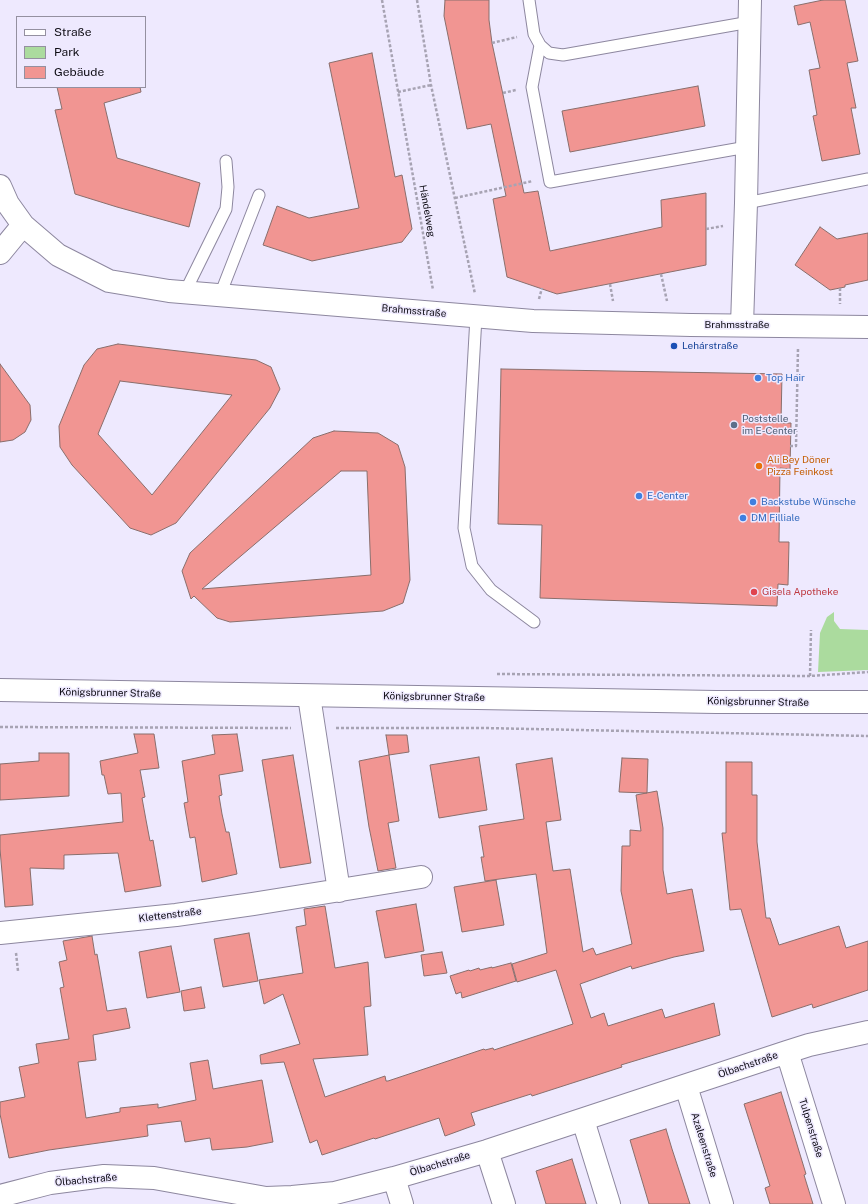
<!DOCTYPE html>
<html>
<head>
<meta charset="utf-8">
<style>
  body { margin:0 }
  #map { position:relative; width:868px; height:1204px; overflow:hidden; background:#eee9fe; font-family:"Public Sans",sans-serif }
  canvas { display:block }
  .legend { position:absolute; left:16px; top:16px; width:130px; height:72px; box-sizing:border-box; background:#eee9fe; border:1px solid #9490a0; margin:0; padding:5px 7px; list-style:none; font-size:12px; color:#0d0b13 }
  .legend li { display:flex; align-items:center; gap:8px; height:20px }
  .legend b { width:20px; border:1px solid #9490a0 }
</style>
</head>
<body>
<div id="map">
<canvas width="868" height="1204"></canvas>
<ul class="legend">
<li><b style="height:5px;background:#fff"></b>Straße</li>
<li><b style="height:11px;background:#abdb9e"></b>Park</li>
<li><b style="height:11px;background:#f19592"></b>Gebäude</li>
</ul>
</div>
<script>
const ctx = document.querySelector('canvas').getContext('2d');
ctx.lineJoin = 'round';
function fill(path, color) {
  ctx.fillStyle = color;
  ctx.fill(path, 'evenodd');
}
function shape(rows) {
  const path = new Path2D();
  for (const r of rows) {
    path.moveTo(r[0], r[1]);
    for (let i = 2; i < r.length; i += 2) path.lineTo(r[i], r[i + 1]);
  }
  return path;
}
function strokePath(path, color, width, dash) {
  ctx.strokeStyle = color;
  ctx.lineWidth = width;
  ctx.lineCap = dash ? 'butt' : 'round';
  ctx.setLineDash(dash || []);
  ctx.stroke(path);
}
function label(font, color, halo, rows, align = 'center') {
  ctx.font = font + ' "Public Sans",sans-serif';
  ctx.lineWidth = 3;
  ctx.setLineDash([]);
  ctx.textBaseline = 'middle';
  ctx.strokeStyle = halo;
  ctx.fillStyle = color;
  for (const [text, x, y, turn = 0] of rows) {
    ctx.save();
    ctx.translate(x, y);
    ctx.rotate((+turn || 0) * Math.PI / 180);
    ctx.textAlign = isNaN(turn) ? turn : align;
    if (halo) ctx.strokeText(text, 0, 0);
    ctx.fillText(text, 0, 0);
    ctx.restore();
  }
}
fill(shape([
  [834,612,834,621,840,629,868,630,868,670,818,672,820,633,827,617]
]), '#abdb9e');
const building = shape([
  [445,0,489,0,489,20,492,43,524,193,538,191,550,251,662,227,661,200,706,193,706,265,557,294,507,277,493,199,506,196,491,124,467,129,444,16,445,0],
  [823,0,845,0,858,61,847,63,856,108,851,108,860,154,822,161,813,116,817,115,809,70,820,68,810,22,798,25,794,6,823,0],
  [372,53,395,177,402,175,412,229,402,242,312,261,263,245,277,206,309,218,359,208,329,63,372,53],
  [698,86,705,126,570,152,562,111,698,86],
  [57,87,140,87,141,92,104,103,117,158,200,183,189,227,117,207,75,194,55,110,62,109,57,87],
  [820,227,837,239,868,233,868,280,845,285,845,287,830,290,795,265,820,227],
  [118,344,256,360,271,367,280,389,270,408,176,523,151,535,130,528,72,465,60,447,59,426,84,365,97,349,118,344],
  [120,381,232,395,152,495,98,434,120,381],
  [0,364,30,405,31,420,25,432,13,440,0,442,0,364],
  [501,369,782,374,781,423,791,423,790,469,780,468,779,542,789,542,788,585,778,584,777,606,540,598,542,525,498,524,501,369],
  [334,431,378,433,398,445,405,467,410,580,403,603,383,611,230,622,217,618,194,596,191,599,182,571,190,553,313,438,334,431],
  [341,471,367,471,371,575,202,589,341,471],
  [134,734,154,734,159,768,140,770,145,797,142,798,146,820,150,841,153,840,161,886,125,892,118,853,64,855,64,869,30,868,33,905,5,907,0,849,0,835,123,822,121,793,108,794,104,775,102,775,100,761,138,753,134,734],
  [237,734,243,771,219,775,222,795,219,796,222,814,226,832,229,832,237,874,202,882,195,837,190,838,184,803,188,802,182,761,215,754,212,735,237,734],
  [386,735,407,735,409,752,389,755,386,735],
  [39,753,69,753,69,796,0,800,0,764,39,761,39,753],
  [293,755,311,863,280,868,262,760,293,755],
  [389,755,399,821,388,823,396,868,378,871,369,827,359,761,389,755],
  [479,757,487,810,439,818,430,765,479,757],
  [552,758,561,820,546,822,550,851,553,871,570,869,583,952,593,948,596,955,632,944,621,891,622,846,630,846,630,830,641,831,636,795,657,791,663,828,663,870,667,894,692,889,704,951,674,957,632,969,631,966,580,984,591,1018,604,1013,608,1026,662,1009,665,1018,714,1003,720,1035,621,1065,622,1067,532,1096,531,1094,471,1113,475,1125,445,1136,439,1118,375,1139,374,1138,322,1155,317,1140,310,1143,284,1062,261,1064,260,1055,300,1044,283,994,264,1004,259,980,303,973,296,927,306,925,304,909,325,906,335,968,368,962,371,1006,364,1007,368,1055,313,1059,325,1097,385,1076,386,1081,388,1081,484,1049,485,1050,493,1048,494,1050,573,1024,556,970,517,982,512,964,547,953,536,874,485,881,481,857,484,857,479,826,524,819,516,764,552,758],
  [622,758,648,759,647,793,619,792,622,758],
  [726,762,752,762,752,795,757,795,757,842,766,918,770,918,779,945,839,926,846,948,868,941,868,990,813,1008,812,1004,772,1017,741,909,730,910,722,833,726,833,726,762],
  [496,880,504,925,462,932,454,887,496,880],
  [416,904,424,951,385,958,376,911,416,904],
  [249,933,258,981,223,987,214,939,249,933],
  [92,936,95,955,97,954,107,1011,126,1008,130,1028,93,1035,96,1060,78,1062,86,1118,120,1112,120,1108,158,1104,158,1108,196,1100,190,1063,208,1060,213,1089,262,1080,273,1142,247,1147,212,1150,210,1138,185,1142,181,1121,147,1125,148,1136,49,1150,9,1158,0,1114,0,1102,25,1097,19,1067,39,1063,36,1044,69,1039,60,988,64,987,59,962,67,960,63,941,92,936],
  [171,946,180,992,147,998,139,952,171,946],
  [442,952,447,973,424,976,421,955,442,952],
  [511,963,516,981,462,998,461,992,456,994,450,976,469,970,470,971,479,968,480,970,492,967,492,968,511,963],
  [201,987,205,1008,184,1011,181,991,201,987],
  [781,1092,806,1174,804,1175,813,1204,770,1204,765,1188,770,1186,744,1104,781,1092],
  [666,1129,672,1149,690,1204,649,1204,630,1140,666,1129],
  [572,1159,586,1204,546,1204,536,1171,572,1159]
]);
fill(building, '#f19592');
strokePath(building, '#896e6c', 1);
const service = shape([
  [529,0,534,34,540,45,549,53,563,55,750,22],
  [540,45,532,87,550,182,747,147],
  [746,203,868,179],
  [185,292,226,209,228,187,226,161],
  [220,295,259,195],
  [476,317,464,528,472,566,491,590,534,622]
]);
const minor = shape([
  [0,186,8,204,23,225,58,255,109,281,169,291,533,321,691,325,868,327],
  [0,253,23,225],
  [742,325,746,203,750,0],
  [309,696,339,891],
  [0,933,176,915,253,904,421,877],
  [787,1052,834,1204],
  [686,1086,722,1204],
  [583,1120,609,1204],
  [487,1151,504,1204],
  [394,1178,402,1204],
  [0,1196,50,1183,104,1176,154,1178,266,1198,292,1197,335,1193,394,1178,487,1151,787,1052,809,1045,868,1032]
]);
const secondary = shape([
  [0,690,716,702,868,702]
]);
strokePath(service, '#8d879f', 13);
strokePath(minor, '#8d879f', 24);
strokePath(secondary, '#8d879f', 24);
strokePath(shape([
  [382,0,433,290],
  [417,0,431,85,475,294],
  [492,43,517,37],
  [398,92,431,85],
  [503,93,516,90],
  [455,198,533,181],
  [706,229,723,226],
  [661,274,667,301],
  [610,284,613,301],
  [840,288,840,304],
  [539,299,542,288],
  [790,446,796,446,798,348],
  [497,674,810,676,868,672],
  [810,676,811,630],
  [0,727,291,728],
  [336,728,483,728,868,736],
  [16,953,18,971]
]), '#a7a3b3', 2.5, [3, 2]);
strokePath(service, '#fff', 11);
strokePath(minor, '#fff', 22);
strokePath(secondary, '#fff', 22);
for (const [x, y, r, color] of [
  [674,346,4,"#1a4fb4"],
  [758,378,4,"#3f7fe0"],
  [734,425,4,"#5c6f8a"],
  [759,466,4,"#e8710a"],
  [639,496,4,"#3f7fe0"],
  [753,502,4,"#3f7fe0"],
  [743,518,4,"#3f7fe0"],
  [754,592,4,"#e0444e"]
]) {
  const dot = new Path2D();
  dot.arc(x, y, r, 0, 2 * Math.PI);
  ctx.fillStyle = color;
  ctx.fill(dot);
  strokePath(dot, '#eee9fe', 1.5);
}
label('10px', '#0d0b13', '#eee9fe', [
  ["Händelweg",427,211,80],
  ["Brahmsstraße",414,311,5],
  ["Brahmsstraße",737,325],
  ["Königsbrunner Straße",110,693,1],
  ["Königsbrunner Straße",434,697,1],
  ["Königsbrunner Straße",758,702,1],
  ["Klettenstraße",170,915,-7],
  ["Ölbachstraße",748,1065,-19],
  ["Tulpenstraße",811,1128,73],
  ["Azaleenstraße",704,1145,73],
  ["Ölbachstraße",440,1164,-17],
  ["Ölbachstraße",86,1180,-5]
]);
label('10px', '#164399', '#eee9fe', [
  ["Lehárstraße",682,346]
], 'left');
label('10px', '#366cbe', '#eee9fe', [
  ["Top Hair",766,378],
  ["E-Center",647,496],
  ["Backstube Wünsche",761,502],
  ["DM Filliale",751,518]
], 'left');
label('10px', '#4e5e75', '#eee9fe', [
  ["Poststelle",742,419],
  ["im E-Center",742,431]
], 'left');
label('10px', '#c56008', '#eee9fe', [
  ["Ali Bey Döner",767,460],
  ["Pizza Feinkost",767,472]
], 'left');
label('10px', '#be3a42', '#eee9fe', [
  ["Gisela Apotheke",762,592]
], 'left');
</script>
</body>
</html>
